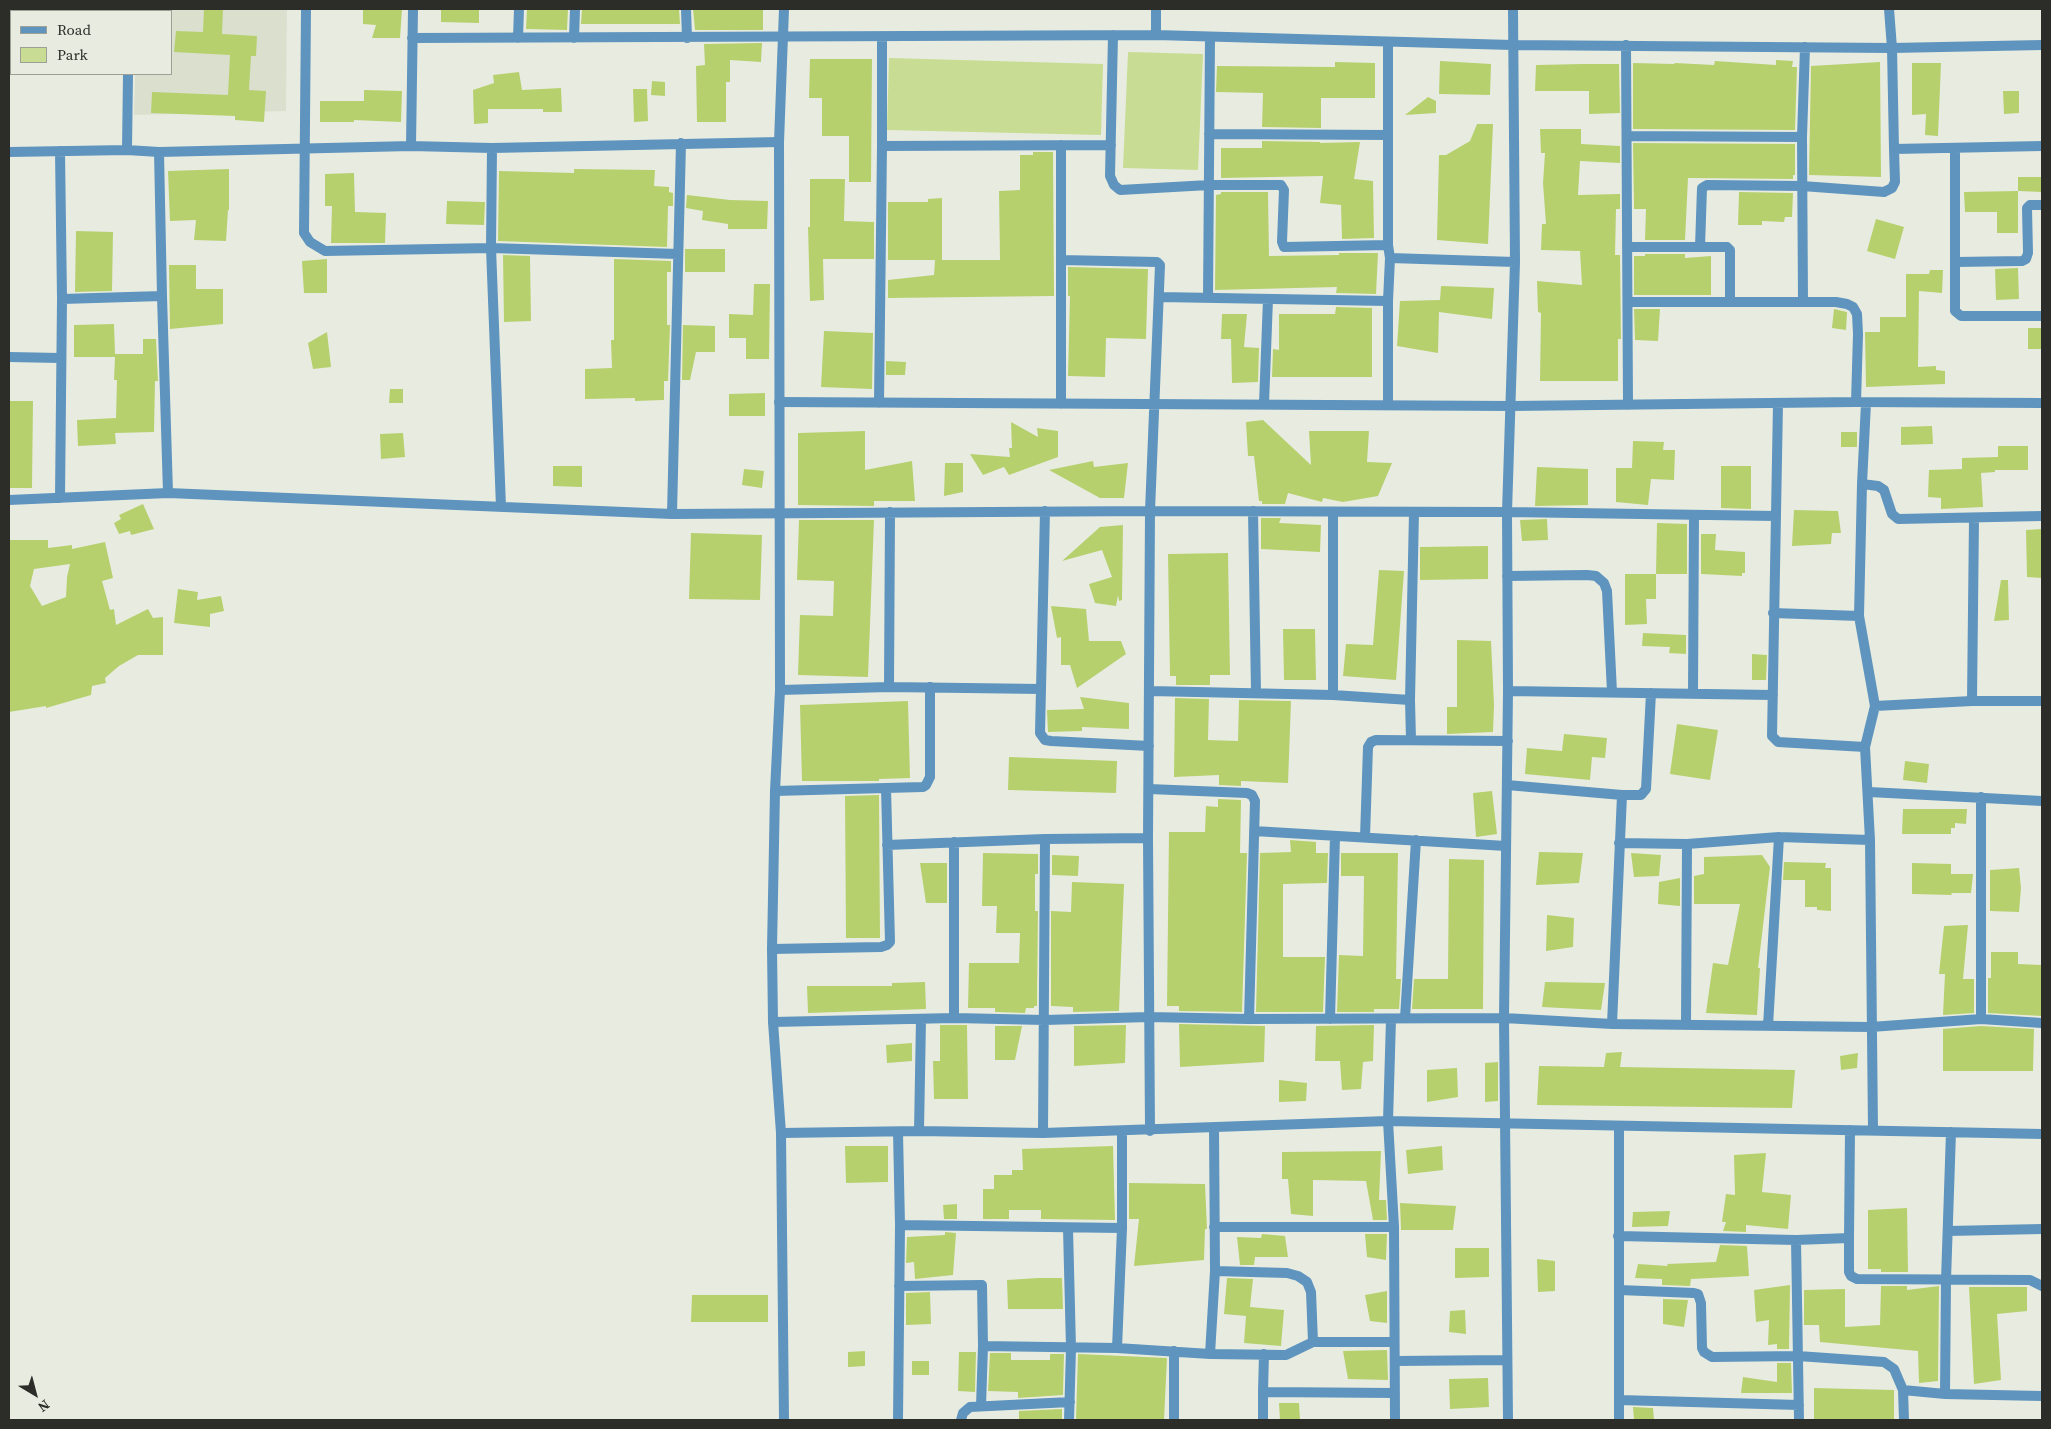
<!DOCTYPE html>
<html>
<head>
<meta charset="utf-8">
<style>
  body { margin:0 }
  #map { position:relative; width:2051px; height:1429px; overflow:hidden; background:#e8ece0; font-family:"Source Serif 4",serif }
  canvas { display:block }
  .frame { position:absolute; inset:0; border:10px solid #2c2d28; pointer-events:none }
  .legend { position:absolute; left:10px; top:10px; width:162px; height:65px; box-sizing:border-box; background:#e8ece0; border:1px solid #9da096; margin:0; padding:6px 9px; list-style:none; font-size:15px; color:#2c2d28 }
  .legend li { display:flex; align-items:center; gap:10px; height:25px }
  .legend b { width:25px; border:1px solid #9da096 }
  .north { position:absolute; left:10px; top:1369px; width:50px; height:50px; -webkit-text-stroke:4px #e8ece0; paint-order:stroke; rotate:143deg; font-size:14px; font-weight:700; line-height:20px; text-align:center; color:#2c2d28 }
  .north::after { content:''; display:block; margin:auto; width:18px; height:22px; background:#2c2d28; clip-path:polygon(50% 0,100% 100%,50% 72%,0 100%) }
</style>
</head>
<body>
<div id="map">
<canvas width="2051" height="1429"></canvas>
<div class="frame"></div>
<ul class="legend">
<li><b style="height:6px;background:#5f94be"></b>Road</li>
<li><b style="height:14px;background:#c8dd93"></b>Park</li>
</ul>
<div class="north">N</div>
</div>
<script>
const ctx = document.querySelector('canvas').getContext('2d');
ctx.lineJoin = 'round';
function fill(path, color) {
  ctx.fillStyle = color;
  ctx.fill(path, 'evenodd');
}
function shape(rows) {
  const path = new Path2D();
  for (const r of rows) {
    path.moveTo(r[0], r[1]);
    for (let i = 2; i < r.length; i += 2) path.lineTo(r[i], r[i + 1]);
  }
  return path;
}
function strokePath(path, color, width, dash) {
  ctx.strokeStyle = color;
  ctx.lineWidth = width;
  ctx.lineCap = dash ? 'butt' : 'round';
  ctx.setLineDash(dash || []);
  ctx.stroke(path);
}
fill(shape([
  [137,9,287,9,286,111,134,115,135,74,171,74,171,11,137,11]
]), '#dae0cd');
fill(shape([
  [1128,52,1203,54,1198,170,1123,168],
  [889,58,1103,64,1101,135,887,130]
]), '#c8dd93');
fill(shape([
  [204,9,223,9,222,34,257,36,256,56,251,56,249,90,266,91,264,122,235,120,235,116,151,113,152,92,228,95,230,55,174,52,176,31,203,32],
  [363,9,402,9,400,38,372,38,376,25,363,24],
  [441,9,479,9,479,23,441,22],
  [527,9,568,9,567,30,526,29],
  [582,9,679,9,680,24,581,24],
  [693,9,763,9,763,30,695,30],
  [762,43,761,62,730,60,730,82,726,82,726,122,697,122,696,66,705,65,704,44],
  [810,59,872,59,871,182,849,182,849,136,822,136,822,98,809,98],
  [1776,60,1793,61,1792,67,1797,67,1795,130,1633,129,1633,63,1674,64,1675,63,1714,65,1715,61,1776,65],
  [1440,61,1491,64,1490,95,1439,94],
  [1335,62,1375,63,1375,98,1321,98,1321,128,1262,127,1263,93,1216,92,1217,66,1335,67],
  [1880,62,1881,177,1809,175,1811,66],
  [1912,63,1941,63,1938,136,1925,135,1926,114,1912,115],
  [1582,64,1619,64,1620,113,1589,114,1589,91,1535,91,1536,65],
  [519,72,522,90,561,88,562,112,543,112,543,109,488,109,488,123,474,124,473,90,494,83,493,75],
  [652,81,665,82,665,96,651,95],
  [633,89,647,89,648,121,634,122],
  [364,90,402,91,401,122,354,120,354,122,320,122,320,101,364,101],
  [2003,91,2019,91,2019,113,2004,114],
  [1428,97,1436,101,1436,113,1405,115],
  [1477,124,1493,124,1488,244,1437,240,1439,155,1446,155,1470,141],
  [1540,129,1581,129,1581,144,1620,146,1620,163,1580,161,1578,195,1620,194,1620,209,1616,209,1615,255,1620,255,1621,339,1618,339,1618,381,1540,381,1541,313,1538,312,1537,281,1582,285,1580,251,1541,250,1542,224,1546,224,1543,183,1545,153,1541,153],
  [1262,141,1320,142,1320,143,1360,142,1354,179,1373,181,1374,238,1342,239,1341,205,1320,203,1323,176,1221,178,1221,148,1262,148],
  [1633,143,1795,144,1795,175,1793,175,1793,179,1688,178,1685,240,1645,240,1646,209,1634,209],
  [1033,152,1053,152,1054,296,888,298,888,280,934,275,935,260,888,260,888,202,928,202,928,199,942,198,942,260,1000,260,999,191,1020,190,1020,155,1033,155],
  [229,169,229,210,228,210,226,241,194,240,196,220,170,221,168,171],
  [574,169,655,170,654,186,669,187,669,192,673,193,673,206,668,206,667,247,498,241,499,171,574,173],
  [354,173,355,212,386,213,385,243,331,243,332,206,325,206,325,174],
  [2018,177,2042,177,2042,192,2018,191],
  [810,179,845,179,844,221,874,222,874,259,823,259,824,300,810,301,808,227,810,227],
  [2018,191,2018,233,1997,233,1997,212,1965,212,1964,192],
  [1221,192,1268,192,1269,256,1339,255,1339,253,1378,253,1376,294,1336,293,1337,287,1215,290,1216,195,1221,194],
  [1739,192,1793,193,1792,217,1785,217,1784,222,1762,221,1762,225,1738,225],
  [687,195,730,200,768,201,767,229,728,229,728,224,702,220,703,211,686,208],
  [447,201,485,202,484,225,446,224],
  [1876,219,1904,227,1895,259,1867,251],
  [76,231,113,232,112,291,75,292],
  [685,249,725,249,725,272,685,272],
  [1645,254,1685,254,1685,258,1711,256,1711,295,1634,295,1634,256,1645,256],
  [503,255,530,256,531,321,504,322],
  [327,259,327,293,304,293,302,261],
  [614,259,671,261,671,272,667,272,667,325,670,325,668,381,664,381,664,400,635,401,635,398,585,399,585,369,612,368,611,340,614,340],
  [169,265,196,265,196,289,223,289,223,324,170,329],
  [1068,267,1148,269,1146,339,1106,338,1105,377,1068,376,1070,296,1068,296],
  [2018,268,2019,299,1996,300,1995,269],
  [1930,270,1943,270,1942,293,1919,291,1918,367,1936,366,1936,370,1945,371,1945,384,1866,387,1865,332,1880,332,1880,317,1906,317,1906,274,1929,274],
  [754,284,770,284,769,359,746,359,746,338,729,338,729,314,753,315],
  [1441,286,1494,288,1492,319,1439,312,1438,353,1397,346,1400,301,1440,300],
  [1336,307,1372,308,1372,377,1272,377,1273,349,1279,350,1279,314,1335,314],
  [1634,309,1660,309,1658,341,1635,340],
  [1834,309,1847,312,1846,330,1832,328],
  [1222,314,1247,314,1244,347,1259,348,1258,382,1232,383,1231,339,1221,339],
  [114,324,115,354,143,354,143,339,156,339,158,381,155,381,154,432,115,433,116,444,78,446,77,420,116,418,117,380,114,380,115,357,74,357,74,325],
  [683,325,715,326,715,352,696,352,690,380,682,380],
  [2028,328,2042,328,2042,349,2028,349],
  [824,331,873,333,872,389,821,387],
  [327,332,331,367,313,369,308,343],
  [886,361,906,362,905,375,886,375],
  [390,389,403,389,403,403,389,403],
  [765,393,765,416,729,416,729,394],
  [9,401,33,401,32,488,9,488],
  [1263,420,1311,465,1309,431,1369,431,1367,462,1392,463,1378,496,1343,502,1323,498,1322,502,1288,493,1285,504,1262,504,1262,501,1259,501,1254,456,1248,456,1246,422],
  [1011,422,1038,437,1037,428,1058,431,1058,457,1009,475,1004,467,983,475,970,454,1010,457,1009,448,1012,448],
  [1932,426,1933,444,1901,445,1901,427],
  [865,431,865,470,912,461,915,501,874,501,874,506,798,505,798,433],
  [1841,432,1857,432,1857,447,1841,447],
  [403,433,405,457,381,459,380,434],
  [1633,441,1664,442,1663,450,1675,450,1674,480,1651,479,1648,505,1616,502,1616,468,1632,468],
  [1998,446,2028,446,2028,470,1995,470,1995,472,1981,473,1983,507,1941,509,1941,498,1928,497,1929,470,1962,469,1962,458,1998,457],
  [1093,461,1094,467,1128,463,1124,498,1100,498,1049,470],
  [945,463,963,463,963,492,944,496],
  [553,466,582,466,582,487,553,486],
  [1721,466,1751,466,1751,509,1721,508],
  [1537,467,1588,469,1588,505,1535,506],
  [744,469,764,471,762,488,742,485],
  [143,504,154,529,131,535,130,531,119,534,114,523,121,519,119,515],
  [1794,510,1838,511,1841,533,1832,533,1831,544,1792,546],
  [1261,518,1281,518,1279,523,1321,525,1320,552,1261,549],
  [1547,519,1548,540,1522,541,1520,520],
  [799,520,874,520,868,677,798,675,800,615,833,616,834,581,797,580],
  [1657,523,1687,524,1687,574,1656,574],
  [1123,525,1122,600,1119,601,1118,595,1116,606,1095,603,1089,584,1112,577,1102,550,1062,561,1100,527],
  [2042,529,2042,578,2027,577,2026,530],
  [691,533,762,535,760,600,689,599],
  [1701,534,1716,534,1715,550,1745,552,1745,573,1742,573,1742,576,1701,574],
  [9,540,48,540,48,548,72,545,72,549,105,542,113,578,102,581,110,610,114,609,116,625,148,609,153,618,163,617,163,655,138,655,119,666,105,678,106,683,92,686,91,695,46,708,46,706,9,712],
  [70,564,67,577,66,597,42,606,30,586,34,569],
  [1488,546,1488,579,1420,580,1420,547],
  [1228,553,1230,675,1210,675,1210,685,1176,685,1176,676,1170,676,1168,554],
  [1379,570,1404,571,1396,680,1343,676,1346,644,1373,645],
  [1625,574,1656,574,1656,599,1646,599,1647,624,1625,625],
  [2001,580,2008,580,2009,620,1994,621],
  [178,589,198,592,197,600,221,596,224,611,210,614,210,627,174,623],
  [1051,606,1086,609,1089,641,1121,641,1126,654,1077,688,1070,665,1061,665,1061,637,1057,638],
  [1283,629,1315,629,1316,680,1284,680],
  [1643,633,1686,635,1686,654,1669,653,1670,647,1642,646],
  [1457,640,1491,641,1494,705,1493,732,1447,734,1447,707,1457,707],
  [1752,654,1767,655,1766,680,1752,680],
  [1080,697,1129,703,1129,729,1082,727,1082,731,1048,732,1047,710,1084,709],
  [1175,698,1209,699,1208,740,1238,741,1239,700,1291,701,1288,783,1241,781,1241,786,1219,785,1219,775,1174,777],
  [908,701,910,778,879,779,879,781,802,781,800,705],
  [1677,724,1718,730,1710,780,1670,774],
  [1564,734,1607,738,1605,758,1592,757,1590,780,1525,774,1527,748,1562,751],
  [1009,757,1117,761,1116,793,1008,790],
  [1905,761,1929,764,1927,783,1903,780],
  [1492,791,1497,834,1476,837,1473,793],
  [879,795,880,938,846,938,845,796],
  [1218,799,1241,800,1240,853,1247,853,1242,1012,1179,1011,1179,1006,1167,1006,1169,832,1205,832,1206,806,1218,807],
  [1903,809,1967,809,1966,824,1955,823,1955,828,1951,828,1951,834,1902,834],
  [1290,840,1316,842,1316,853,1328,853,1327,883,1283,884,1283,957,1325,957,1323,1012,1256,1012,1260,853,1291,852],
  [1539,852,1583,853,1579,883,1536,885],
  [983,853,1038,854,1038,874,1035,874,1035,911,1038,911,1037,1006,1034,1006,1034,1008,1026,1008,1025,1013,995,1012,995,1008,968,1008,969,963,1019,963,1020,933,996,933,997,906,982,906],
  [1341,853,1398,853,1396,979,1401,979,1399,1009,1374,1009,1374,1012,1337,1012,1339,955,1363,956,1364,876,1341,876],
  [1631,853,1661,855,1659,876,1634,877],
  [1052,855,1079,856,1078,876,1052,875],
  [1762,855,1770,867,1758,968,1760,968,1757,1015,1706,1013,1713,963,1728,965,1740,904,1694,904,1694,876,1704,874,1704,857],
  [1449,859,1484,860,1483,1009,1412,1009,1414,979,1448,979],
  [1784,862,1826,863,1825,868,1831,868,1831,911,1817,910,1817,907,1805,907,1805,880,1783,880],
  [920,863,947,863,947,903,926,903],
  [1912,863,1951,864,1951,874,1973,874,1971,893,1951,893,1952,895,1912,894],
  [2019,868,2021,888,2019,912,1990,911,1990,870],
  [1680,878,1680,906,1658,904,1659,882],
  [1072,882,1124,884,1119,1011,1073,1012,1073,1007,1051,1006,1051,911,1071,912],
  [1547,915,1574,918,1573,947,1546,951],
  [1968,925,1963,979,1974,979,1974,1013,1943,1015,1945,974,1939,974,1944,926],
  [1991,952,2018,952,2018,964,2042,965,2042,1016,1988,1013,1988,978,1991,978],
  [925,982,926,1009,808,1013,807,986,892,986,892,983],
  [1545,982,1605,983,1601,1010,1542,1007],
  [1179,1024,1265,1026,1264,1062,1180,1067],
  [940,1025,967,1025,968,1099,934,1099,933,1061,940,1061],
  [1126,1025,1125,1063,1074,1066,1074,1026],
  [1374,1025,1373,1061,1363,1062,1361,1089,1342,1090,1340,1061,1315,1061,1316,1026],
  [995,1026,1022,1026,1015,1060,995,1060],
  [1981,1026,2034,1029,2033,1071,1943,1071,1943,1029],
  [912,1043,912,1061,887,1063,886,1045],
  [1622,1052,1620,1067,1795,1070,1792,1108,1537,1105,1539,1066,1604,1067,1606,1053],
  [1858,1053,1857,1068,1841,1070,1840,1056],
  [1498,1062,1498,1101,1485,1102,1485,1063],
  [1457,1068,1458,1097,1427,1102,1427,1070],
  [1279,1080,1307,1083,1306,1101,1279,1102],
  [845,1146,888,1146,888,1182,846,1183],
  [1113,1146,1115,1220,1041,1219,1041,1210,1009,1210,1009,1219,983,1219,983,1189,994,1189,994,1175,1012,1175,1012,1170,1023,1170,1022,1149],
  [1442,1146,1443,1170,1408,1174,1406,1150],
  [1381,1151,1379,1200,1386,1200,1387,1220,1373,1220,1366,1181,1313,1180,1313,1216,1291,1214,1288,1179,1282,1179,1282,1152],
  [1766,1153,1762,1192,1791,1195,1788,1229,1746,1225,1746,1232,1723,1231,1726,1222,1722,1222,1726,1194,1735,1195,1734,1155],
  [1129,1183,1205,1184,1207,1229,1205,1229,1204,1260,1134,1266,1139,1219,1129,1219],
  [1400,1203,1456,1206,1453,1230,1401,1230],
  [957,1204,957,1219,944,1219,943,1205],
  [1907,1208,1908,1272,1881,1272,1881,1269,1868,1269,1868,1210],
  [1670,1211,1668,1226,1632,1227,1633,1212],
  [945,1232,956,1233,953,1275,915,1279,914,1262,906,1263,907,1237,945,1235],
  [1262,1234,1285,1236,1288,1257,1255,1257,1254,1265,1240,1265,1237,1237,1261,1238],
  [1365,1234,1387,1234,1386,1260,1367,1257],
  [1720,1245,1747,1246,1749,1276,1691,1279,1690,1286,1662,1285,1662,1279,1635,1278,1638,1264,1668,1266,1667,1264,1716,1262],
  [1455,1248,1489,1248,1489,1277,1455,1278],
  [1537,1259,1555,1261,1555,1291,1538,1292],
  [1038,1278,1062,1278,1063,1309,1008,1309,1007,1280],
  [1227,1278,1253,1279,1250,1307,1284,1310,1281,1346,1244,1343,1246,1316,1224,1314],
  [1790,1285,1789,1349,1777,1349,1777,1344,1768,1345,1769,1320,1756,1322,1754,1290],
  [1881,1286,1907,1286,1907,1290,1939,1286,1938,1381,1919,1383,1918,1351,1820,1342,1819,1325,1804,1325,1804,1290,1845,1289,1845,1327,1880,1325],
  [1969,1287,2027,1287,2027,1311,1997,1314,2001,1380,1974,1384],
  [1387,1291,1387,1323,1370,1321,1365,1295],
  [930,1292,931,1324,906,1325,906,1293],
  [692,1295,768,1295,768,1322,691,1322],
  [1663,1299,1688,1300,1684,1327,1663,1324],
  [1465,1310,1466,1334,1449,1332,1450,1311],
  [1387,1350,1388,1380,1348,1379,1343,1351],
  [865,1351,865,1366,848,1367,848,1352],
  [959,1352,976,1352,975,1392,958,1391],
  [990,1353,1011,1353,1011,1360,1050,1360,1050,1354,1064,1354,1063,1395,1018,1398,1018,1392,988,1391],
  [1078,1354,1167,1358,1164,1420,1076,1420],
  [912,1361,929,1361,929,1375,912,1375],
  [1777,1363,1791,1363,1792,1393,1741,1393,1743,1377,1777,1382],
  [1488,1378,1489,1407,1450,1409,1449,1379],
  [1814,1388,1894,1390,1894,1420,1814,1420],
  [1279,1403,1299,1403,1300,1420,1280,1420],
  [1633,1407,1653,1408,1654,1420,1634,1420],
  [1062,1409,1062,1420,1019,1420,1019,1411]
]), '#b6d06e');
strokePath(shape([
  [306,9,304,233,310,242,325,251,491,248,501,507],
  [686,9,687,38],
  [1156,9,1156,35],
  [128,11,128,9],
  [1113,35,1110,176,1114,185,1120,190,1209,185,1281,185,1284,190,1282,242,1284,247,1388,245],
  [882,37,882,146,1111,145],
  [412,38,1156,35,1512,45,1892,48,2042,45],
  [518,38,519,9],
  [574,38,575,9],
  [1388,43,1388,245,1390,258,1388,301,1388,405],
  [1626,45,1628,405],
  [1209,134,1388,135],
  [1627,136,1802,137],
  [411,146,413,9],
  [492,148,491,248,678,254],
  [1955,148,1955,311,1961,316,2042,316],
  [1894,149,2042,146],
  [127,150,128,74],
  [9,152,127,150,159,152,411,146,492,148,779,142],
  [1627,247,1727,247,1730,250,1730,302],
  [1700,247,1702,188,1707,185,1802,186,1884,192,1892,188,1895,182,1894,149,1892,48,1889,9],
  [1390,258,1515,262],
  [1061,260,1157,262,1160,265,1150,511,1148,838,1150,1131],
  [1955,262,2022,261,2026,259,2028,253,2027,208,2030,205,2042,205],
  [162,296,168,493],
  [1159,297,1388,301],
  [1208,298,1210,37],
  [62,299,162,296,159,152],
  [1628,302,1836,302,1847,304,1853,307,1857,314,1858,334,1856,402],
  [1803,302,1802,137,1805,47],
  [9,357,60,358],
  [779,402,1511,406,1856,402,2042,403],
  [879,403,882,146],
  [1778,403,1772,736,1778,742,1865,747],
  [1866,403,1862,484,1859,616,1875,706,1865,747,1870,840,1873,1130],
  [1061,404,1061,145],
  [1264,404,1268,299],
  [1862,484,1878,486,1884,490,1892,514,1898,519,2042,516],
  [60,498,62,299,60,151],
  [9,500,168,493,672,514,1150,511,1507,512,1776,516],
  [1045,511,1040,733,1045,740,1051,741,1149,746],
  [1253,511,1256,693],
  [1333,512,1333,695],
  [672,514,681,143],
  [1507,576,1587,575,1596,576,1604,583,1607,591,1612,692],
  [1773,613,1859,616],
  [889,687,890,512],
  [780,690,889,687,1041,689],
  [1150,691,1333,695,1410,700],
  [1508,691,1773,695],
  [1693,693,1694,516],
  [1972,701,1974,518],
  [1875,706,1972,701,2042,701],
  [1411,740,1410,700,1414,512],
  [1507,785,1622,795,1612,1024],
  [1149,789,1247,793,1252,795,1255,801,1249,1019],
  [775,791,923,787,926,785,930,777,930,687],
  [1869,792,2042,801],
  [1622,795,1641,795,1646,789,1651,693],
  [1981,797,1981,1019],
  [1254,831,1506,846],
  [1365,837,1368,747,1371,742,1376,740,1508,741],
  [954,842,954,1018],
  [1619,843,1687,844,1779,837,1870,840],
  [887,845,1045,839,1148,838],
  [772,949,881,947,887,945,890,942,886,788],
  [1405,1018,1416,840],
  [1330,1019,1335,836],
  [1391,1019,1388,1121,1394,1227,1395,1420],
  [773,1022,954,1018,1045,1020,1149,1017,1249,1019,1504,1018,1612,1024,1871,1027,1981,1019,2042,1023],
  [1686,1024,1687,844],
  [1768,1026,1779,837],
  [1619,1127,1619,1420],
  [919,1131,921,1019],
  [898,1132,900,1225,898,1420],
  [781,1133,919,1131,1043,1133,1388,1121,2042,1134],
  [1043,1133,1045,839],
  [900,1225,1122,1228],
  [1214,1227,1394,1227],
  [1068,1228,1071,1348,1069,1420],
  [1948,1231,2042,1229],
  [1618,1236,1796,1240,1799,1420],
  [1849,1238,1849,1272,1851,1276,1857,1279,2030,1280,2042,1286],
  [1796,1240,1849,1238,1850,1130],
  [1215,1271,1287,1273,1298,1276,1307,1282,1311,1292,1313,1342],
  [899,1286,982,1285,983,1346,1117,1348,1210,1354,1286,1355,1313,1342,1394,1342],
  [1619,1290,1694,1293,1698,1294,1701,1303,1702,1348,1704,1352,1712,1357,1798,1356,1884,1362,1894,1369,1903,1390],
  [1117,1348,1122,1228,1122,1131],
  [1210,1354,1215,1271,1214,1128],
  [1395,1361,1507,1360],
  [1263,1392,1264,1354],
  [1945,1394,2042,1396],
  [1619,1400,1799,1405],
  [981,1406,983,1346],
  [961,1420,963,1413,970,1407,1070,1402],
  [1174,1420,1174,1351],
  [1263,1420,1263,1392,1395,1393],
  [1508,1420,1504,1018,1508,691,1507,512,1515,262,1513,9],
  [1904,1420,1903,1390,1945,1394,1946,1280,1951,1132]
]), '#5f94be', 10);
strokePath(shape([
  [784,9,779,142,780,690,775,791,772,949,773,1022,781,1133,784,1420]
]), '#5f94be', 10);
</script>
</body>
</html>
